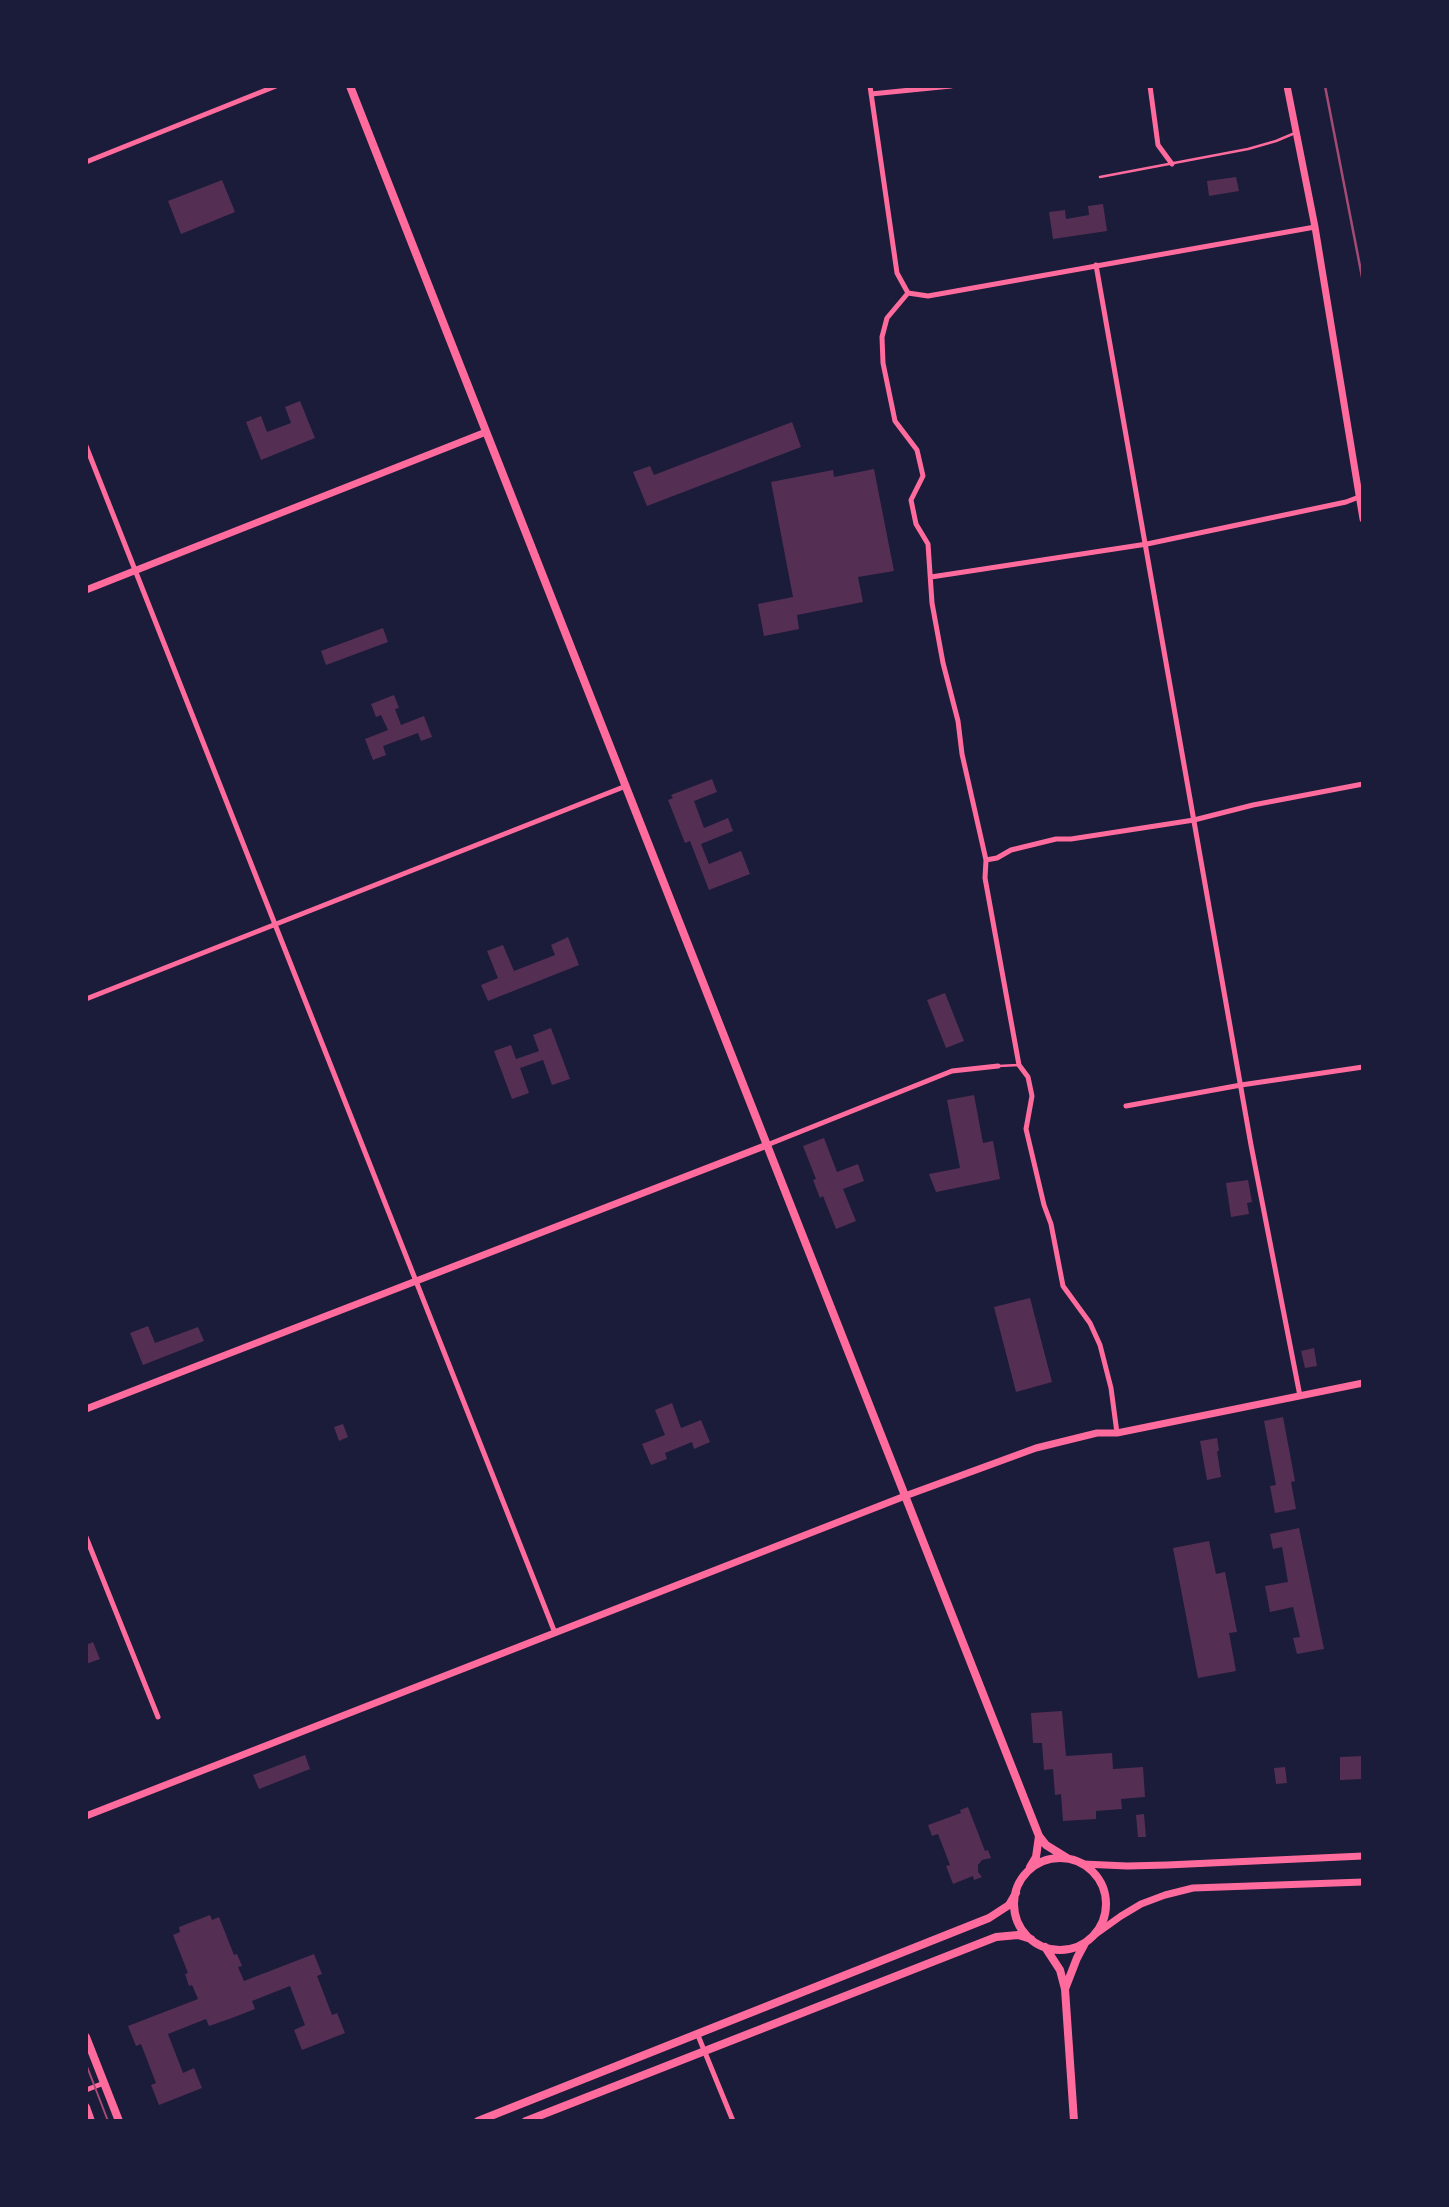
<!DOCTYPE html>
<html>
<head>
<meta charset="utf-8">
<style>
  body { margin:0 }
  #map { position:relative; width:1449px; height:2207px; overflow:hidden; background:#1b1b3a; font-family:"Roboto Condensed",sans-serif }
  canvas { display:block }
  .frame { position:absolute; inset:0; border:88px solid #1b1b3a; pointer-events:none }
</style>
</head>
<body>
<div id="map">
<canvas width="1449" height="2207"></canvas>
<div class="frame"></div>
</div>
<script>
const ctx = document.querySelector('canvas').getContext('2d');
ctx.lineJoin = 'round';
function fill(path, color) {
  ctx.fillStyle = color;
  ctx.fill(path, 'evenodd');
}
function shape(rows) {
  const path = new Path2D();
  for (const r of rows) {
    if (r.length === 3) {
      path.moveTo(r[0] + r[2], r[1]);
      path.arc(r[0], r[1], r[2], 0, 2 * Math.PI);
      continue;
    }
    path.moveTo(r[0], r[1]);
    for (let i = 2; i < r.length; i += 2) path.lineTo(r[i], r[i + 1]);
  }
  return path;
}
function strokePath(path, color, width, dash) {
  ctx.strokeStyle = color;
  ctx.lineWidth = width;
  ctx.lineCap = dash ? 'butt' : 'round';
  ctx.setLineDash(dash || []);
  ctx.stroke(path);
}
fill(shape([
  [1236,177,1239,191,1209,196,1207,181],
  [222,180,235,212,181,234,168,201],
  [1103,204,1107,231,1053,239,1049,212,1065,210,1066,219,1089,215,1088,206],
  [300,401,315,438,261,460,246,422,261,416,267,432,291,423,285,407],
  [792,422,801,447,647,506,633,472,650,466,654,475],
  [874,469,894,571,858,577,863,602,797,615,799,629,764,636,758,604,793,597,771,482,833,470,834,477],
  [383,628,388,642,326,665,321,651],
  [394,695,399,708,395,709,401,725,424,716,432,737,421,741,418,733,383,746,386,755,373,760,365,739,388,730,381,715,376,717,371,704],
  [712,779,717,792,694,801,704,828,728,818,733,831,701,844,709,864,741,851,750,874,709,890,690,841,685,843,668,800,673,798,671,795],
  [568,937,579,965,488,1001,481,985,498,978,487,951,503,945,514,971,555,955,551,945],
  [945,993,964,1041,946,1048,927,1000],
  [551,1028,570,1079,552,1085,543,1060,520,1068,529,1093,512,1099,494,1051,511,1045,516,1059,539,1051,533,1035],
  [974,1095,983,1143,993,1141,1000,1179,936,1192,929,1174,960,1168,947,1100],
  [824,1138,837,1172,858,1164,864,1181,843,1189,856,1221,836,1229,823,1196,820,1198,813,1180,816,1179,803,1146],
  [1248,1180,1252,1202,1247,1203,1249,1214,1231,1217,1226,1183],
  [1030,1298,1052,1382,1016,1392,994,1307],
  [148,1326,155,1343,198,1327,204,1341,143,1365,130,1333],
  [1314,1348,1317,1366,1305,1368,1301,1351],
  [672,1403,681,1428,701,1420,710,1442,694,1449,692,1442,665,1453,667,1459,651,1465,642,1444,665,1435,655,1410],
  [1283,1417,1295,1481,1291,1482,1296,1509,1275,1513,1270,1486,1276,1485,1264,1421],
  [343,1424,348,1437,339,1441,334,1427],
  [1217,1438,1219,1451,1217,1451,1221,1477,1207,1480,1200,1441],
  [1299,1528,1324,1649,1297,1654,1293,1638,1300,1637,1293,1607,1270,1612,1265,1586,1288,1582,1282,1547,1273,1549,1270,1534],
  [1209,1541,1216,1574,1225,1572,1237,1632,1229,1633,1236,1671,1198,1678,1173,1548],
  [93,1642,100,1659,86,1664,86,1645],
  [1062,1711,1066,1756,1112,1753,1113,1769,1143,1767,1145,1797,1121,1799,1122,1809,1096,1811,1096,1819,1063,1821,1061,1794,1055,1795,1053,1769,1044,1770,1042,1743,1033,1743,1031,1713],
  [305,1755,310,1769,259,1789,253,1775],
  [1363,1756,1363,1779,1340,1780,1340,1757],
  [1285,1767,1287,1783,1276,1784,1274,1768],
  [968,1807,985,1851,988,1850,991,1858,982,1860,978,1865,978,1872,982,1877,974,1880,973,1876,953,1884,946,1866,950,1865,938,1834,932,1836,928,1825,961,1813,960,1810],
  [1144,1814,1146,1837,1138,1837,1136,1815],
  [210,1915,212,1920,219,1917,234,1955,237,1954,242,1966,238,1967,244,1981,314,1954,322,1974,317,1976,332,2015,337,2013,345,2033,302,2050,294,2030,305,2025,290,1986,252,2001,255,2009,232,2018,209,2026,206,2019,168,2034,183,2073,194,2068,202,2088,159,2105,151,2085,156,2083,141,2044,136,2046,128,2026,198,1999,192,1985,189,1986,185,1974,188,1973,173,1935,180,1932,179,1927]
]), '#542f53');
strokePath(shape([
  [1100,177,1248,149,1276,141,1295,133],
  [998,1066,1019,1065]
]), '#ff6b9d', 2.5);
strokePath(shape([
  [870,86,897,273,908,293],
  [1150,86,1158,145,1172,164],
  [871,94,951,86],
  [86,162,276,86],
  [1096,265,1251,1145,1300,1396],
  [908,293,887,318,882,337,883,363,895,421,917,450,923,476,911,500,916,524,928,544,932,603,943,663,958,721,962,754,986,860,985,878,1019,1065,1028,1077,1032,1096,1026,1129,1044,1205,1051,1224,1063,1286,1090,1323,1100,1345,1111,1388,1117,1433],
  [908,293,928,296,1315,227],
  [86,446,555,1633],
  [931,577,1147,544,1346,502,1359,497],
  [986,860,997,858,1011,850,1056,839,1071,839,1194,820,1253,805,1363,784],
  [86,999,626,786],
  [1126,1106,1241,1085,1363,1067],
  [767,1145,952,1071,998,1066],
  [86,1537,158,1717],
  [697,2033,733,2121],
  [86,2090,104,2083]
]), '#ff6b9d', 5);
strokePath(shape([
  [1287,86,1315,227,1363,519],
  [86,590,486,432],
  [86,1409,767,1145],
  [86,1816,905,1496,1036,1448,1097,1433,1117,1433,1363,1383],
  [1083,1864,1127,1866,1167,1865,1363,1856],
  [1093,1936,1121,1916,1141,1904,1165,1895,1193,1888,1363,1882]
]), '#ff6b9d', 7);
strokePath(shape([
  [350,86,1039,1836,1046,1845,1067,1858],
  [1060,1904,46],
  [1030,1867,1036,1857,1039,1836],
  [1045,1947,1060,1970,1065,1989,1074,2121],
  [1065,1989,1077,1958,1085,1943],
  [86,2037,119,2121],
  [86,2107,91,2121],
  [478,2121,989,1918,1009,1905,1016,1893],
  [526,2121,996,1937,1018,1935,1031,1939]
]), '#ff6b9d', 8);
strokePath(shape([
  [86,2064,108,2121]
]), '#a44b75', 2);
strokePath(shape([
  [1325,86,1363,282]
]), '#a44b75', 2.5);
</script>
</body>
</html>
